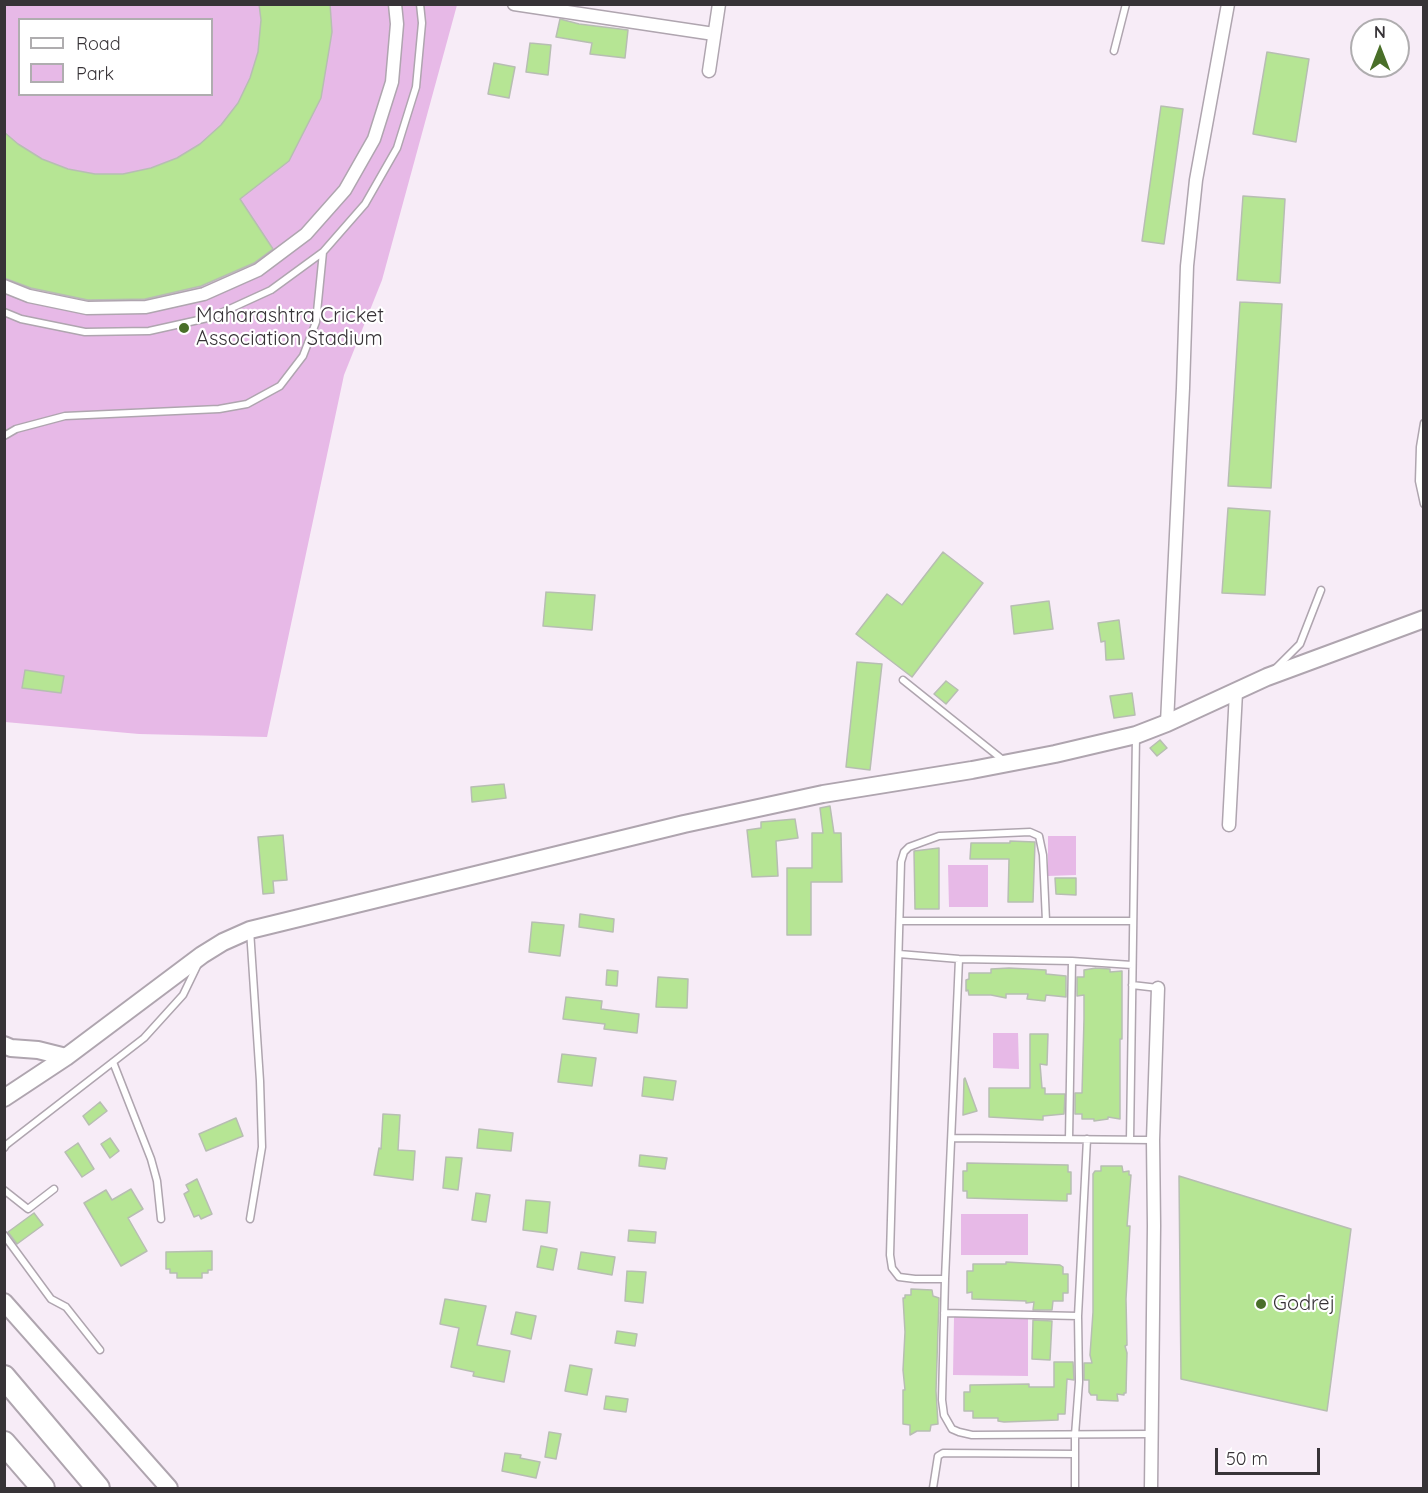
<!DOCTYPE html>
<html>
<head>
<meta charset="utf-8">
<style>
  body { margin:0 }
  #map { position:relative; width:1428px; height:1493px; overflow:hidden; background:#f7ecf7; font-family:Quicksand,sans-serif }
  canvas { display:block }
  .frame { position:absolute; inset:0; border:6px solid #373337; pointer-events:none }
  .legend { position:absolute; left:18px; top:18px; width:195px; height:78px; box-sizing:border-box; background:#fff; border:2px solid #afadaf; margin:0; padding:8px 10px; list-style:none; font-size:18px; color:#373337 }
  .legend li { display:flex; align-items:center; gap:12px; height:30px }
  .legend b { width:30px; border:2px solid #afadaf }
  .north { position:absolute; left:1350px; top:18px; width:60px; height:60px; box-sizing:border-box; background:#fff; border:2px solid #afadaf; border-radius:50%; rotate:0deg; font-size:16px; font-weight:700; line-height:24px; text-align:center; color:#373337 }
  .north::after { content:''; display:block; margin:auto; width:21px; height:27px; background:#496f29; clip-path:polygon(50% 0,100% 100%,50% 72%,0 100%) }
  .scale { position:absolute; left:1215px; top:1448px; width:105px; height:27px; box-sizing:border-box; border:3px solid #373337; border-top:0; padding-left:8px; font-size:18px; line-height:21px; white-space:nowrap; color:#373337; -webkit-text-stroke:4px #fff; paint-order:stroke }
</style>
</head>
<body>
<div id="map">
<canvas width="1428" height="1493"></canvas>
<div class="frame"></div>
<ul class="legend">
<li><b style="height:8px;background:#fff"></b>Road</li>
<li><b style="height:16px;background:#e7b9e7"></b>Park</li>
</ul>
<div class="north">N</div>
<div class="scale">50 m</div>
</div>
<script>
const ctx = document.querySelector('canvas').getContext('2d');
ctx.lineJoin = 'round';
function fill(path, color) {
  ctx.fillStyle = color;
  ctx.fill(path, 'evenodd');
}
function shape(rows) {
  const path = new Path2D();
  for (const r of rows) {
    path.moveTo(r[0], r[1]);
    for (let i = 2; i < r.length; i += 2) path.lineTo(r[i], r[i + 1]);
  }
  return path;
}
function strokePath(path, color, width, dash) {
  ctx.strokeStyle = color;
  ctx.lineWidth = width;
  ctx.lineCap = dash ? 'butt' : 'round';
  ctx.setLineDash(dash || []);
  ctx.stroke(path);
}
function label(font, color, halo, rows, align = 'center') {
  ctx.font = font + ' Quicksand,sans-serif';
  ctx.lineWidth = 4.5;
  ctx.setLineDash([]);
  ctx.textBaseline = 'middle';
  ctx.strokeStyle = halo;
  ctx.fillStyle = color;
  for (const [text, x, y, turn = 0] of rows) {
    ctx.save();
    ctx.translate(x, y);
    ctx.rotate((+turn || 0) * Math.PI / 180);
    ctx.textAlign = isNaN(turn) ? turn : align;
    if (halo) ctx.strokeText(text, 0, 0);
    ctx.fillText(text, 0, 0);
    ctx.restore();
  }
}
fill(shape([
  [4,5,457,5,382,280,344,375,267,737,139,734,5,722],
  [20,20,212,20,212,94,20,94],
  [1048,836,1076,836,1076,875,1048,876],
  [948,865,988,865,988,907,949,907],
  [993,1033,1018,1033,1019,1069,993,1068],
  [961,1214,1028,1214,1028,1255,961,1255],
  [954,1317,1028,1318,1028,1376,953,1375]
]), '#e7b9e7');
const building = shape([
  [259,4,330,4,332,32,321,98,289,161,240,199,273,249,254,263,201,286,145,299,88,300,31,288,4,278,4,132,18,144,42,159,68,169,95,174,123,174,151,168,177,158,200,144,221,125,238,103,250,78,258,52,261,20,259,4],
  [560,19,579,24,628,30,625,58,590,54,592,43,556,37,560,19],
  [530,43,551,45,548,75,526,72,530,43],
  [1267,52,1309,59,1296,142,1253,134,1267,52],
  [494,63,515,67,509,98,488,94,494,63],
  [1161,106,1183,109,1164,244,1142,241,1161,106],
  [1243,196,1285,199,1280,283,1237,280,1243,196],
  [1240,302,1282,304,1271,488,1228,486,1240,302],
  [1228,508,1270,511,1265,595,1222,593,1228,508],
  [943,552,983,583,912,677,856,634,887,594,902,605,943,552],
  [546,592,595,595,592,630,543,626,546,592],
  [1049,601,1053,629,1014,634,1011,606,1049,601],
  [1119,620,1124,659,1106,660,1105,641,1101,642,1098,623,1119,620],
  [857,662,882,664,870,770,846,767,857,662],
  [25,670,64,676,61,693,22,688,25,670],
  [946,681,958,690,946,704,934,694,946,681],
  [1132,693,1135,715,1114,718,1110,696,1132,693],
  [1160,740,1167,748,1157,756,1150,748,1160,740],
  [504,784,506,798,472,802,471,787,504,784],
  [830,806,834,833,841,833,842,882,811,882,811,935,787,935,787,868,812,868,812,833,823,833,820,808,830,806],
  [795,819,798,838,776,841,778,876,752,877,747,830,761,828,761,822,795,819],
  [283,835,287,880,273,881,274,893,263,894,258,837,283,835],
  [1010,841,1035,842,1033,902,1008,902,1009,859,970,859,971,843,1010,843,1010,841],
  [939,848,939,909,915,909,914,851,939,848],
  [1055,878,1076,878,1076,895,1056,894,1055,878],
  [580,914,614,919,613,932,579,927,580,914],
  [532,922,564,925,560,956,529,952,532,922],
  [1009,968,1046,970,1046,974,1066,976,1066,997,1046,995,1045,1001,1027,999,1028,994,1006,994,1006,998,991,995,969,995,968,990,966,991,966,980,969,979,969,973,991,973,991,969,1009,968],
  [1096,968,1110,969,1110,972,1122,971,1122,1039,1120,1039,1120,1119,1108,1117,1108,1119,1094,1121,1094,1119,1082,1119,1082,1114,1075,1114,1075,1093,1082,1093,1084,1019,1084,995,1077,996,1077,977,1084,977,1084,970,1096,968],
  [607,970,618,971,617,986,606,985,607,970],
  [658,977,688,979,687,1008,656,1007,658,977],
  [566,997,602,1001,601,1009,639,1014,637,1033,604,1029,605,1024,563,1019,566,997],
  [1030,1034,1048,1034,1047,1065,1040,1064,1042,1088,1045,1088,1045,1094,1065,1094,1064,1114,1043,1116,1043,1120,989,1117,989,1088,1030,1088,1030,1034],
  [562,1054,596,1058,592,1086,558,1082,562,1054],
  [644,1077,676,1081,673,1100,642,1096,644,1077],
  [965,1078,977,1111,963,1115,964,1079,965,1078],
  [100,1102,107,1111,89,1125,83,1116,100,1102],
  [383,1114,400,1115,398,1150,415,1151,413,1180,374,1175,379,1148,381,1149,383,1114],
  [236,1118,243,1136,206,1151,199,1134,236,1118],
  [479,1129,513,1133,511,1151,477,1148,479,1129],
  [110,1138,119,1151,110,1158,101,1144,110,1138],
  [78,1143,94,1169,82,1177,65,1152,78,1143],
  [640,1155,667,1158,665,1169,639,1166,640,1155],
  [446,1157,462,1158,458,1190,443,1188,446,1157],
  [967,1163,1068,1165,1068,1172,1071,1172,1071,1194,1067,1194,1067,1201,967,1198,967,1191,963,1191,963,1171,967,1171,967,1163],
  [1101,1166,1122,1166,1123,1172,1129,1171,1129,1175,1131,1175,1127,1226,1130,1226,1126,1299,1127,1345,1125,1346,1127,1353,1126,1393,1124,1393,1124,1395,1117,1394,1118,1401,1097,1400,1097,1395,1091,1395,1089,1392,1089,1380,1084,1380,1084,1363,1092,1363,1090,1355,1093,1312,1093,1174,1095,1171,1101,1171,1101,1166],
  [1179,1176,1351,1229,1327,1411,1181,1379,1179,1176],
  [197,1179,212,1214,201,1219,199,1215,194,1217,184,1194,189,1191,186,1185,197,1179],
  [131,1189,143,1209,128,1218,147,1251,121,1266,84,1203,106,1190,112,1200,131,1189],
  [476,1193,490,1195,486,1222,472,1220,476,1193],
  [526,1200,550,1202,547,1233,523,1230,526,1200],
  [34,1213,43,1225,17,1244,8,1232,34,1213],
  [629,1230,656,1232,655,1243,628,1241,629,1230],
  [541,1246,557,1249,553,1270,537,1267,541,1246],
  [212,1251,212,1270,208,1270,208,1273,202,1273,202,1278,177,1278,177,1273,170,1273,170,1269,166,1269,166,1252,212,1251],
  [581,1252,615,1257,612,1275,578,1269,581,1252],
  [1006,1262,1060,1265,1063,1267,1063,1274,1068,1274,1068,1293,1063,1293,1063,1301,1053,1301,1052,1310,1033,1310,1034,1302,1026,1303,1026,1301,972,1299,972,1292,967,1293,967,1271,973,1271,973,1264,1006,1264,1006,1262],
  [627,1271,646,1272,643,1303,625,1301,627,1271],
  [911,1289,932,1290,933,1296,939,1298,936,1391,938,1424,931,1425,930,1431,917,1431,910,1435,910,1425,903,1424,903,1390,905,1390,903,1370,905,1332,903,1298,905,1298,905,1295,911,1295,911,1289],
  [445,1299,486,1306,477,1345,510,1351,504,1382,473,1376,474,1372,451,1367,459,1328,440,1324,445,1299],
  [516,1312,536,1316,531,1339,511,1334,516,1312],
  [1033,1320,1052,1321,1050,1360,1032,1359,1033,1320],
  [617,1331,637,1334,635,1346,615,1343,617,1331],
  [1054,1362,1073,1362,1074,1380,1067,1379,1065,1414,1058,1414,1058,1420,1004,1422,998,1421,998,1418,973,1418,973,1411,964,1411,964,1392,970,1392,970,1385,1029,1384,1029,1387,1054,1387,1054,1362],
  [570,1365,592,1369,587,1395,565,1391,570,1365],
  [606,1396,628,1399,626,1412,604,1409,606,1396],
  [549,1432,561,1434,556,1459,545,1457,549,1432],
  [505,1453,521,1455,520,1458,540,1462,536,1478,502,1471,505,1453]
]);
fill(building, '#b6e594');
strokePath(building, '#b7beb2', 1.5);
const lane = shape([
  [1114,51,1126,4],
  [4,312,21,319,85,332,149,331,212,317,271,290,323,252,365,204,397,148,416,87,422,23,420,4],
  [1424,423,1420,447,1419,481,1424,504],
  [4,436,16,429,65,416,219,409,247,404,280,386,303,356,316,322,323,252],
  [1276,668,1300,644,1321,590],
  [903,680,1003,760],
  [900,921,1133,921],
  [250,930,260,1081,262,1147,250,1219],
  [899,954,959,959,1072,961,1132,965],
  [959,959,945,1279,942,1400,944,1415,952,1429,959,1432,972,1435,1151,1434],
  [1132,985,1158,988],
  [113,1062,151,1159,157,1181,161,1219],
  [952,1138,1153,1140],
  [1069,1139,1072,961],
  [1130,1140,1136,735],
  [4,1148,6,1145,144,1038,183,995,198,964],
  [4,1190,28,1209,54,1189],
  [4,1235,51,1299,66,1307,100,1350],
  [945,1279,915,1279,899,1277,892,1268,890,1255,901,862,904,852,909,847,939,836,1030,832,1039,836,1043,855,1046,921],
  [944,1313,1078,1316],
  [933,1488,938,1456,943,1453,1075,1454],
  [1075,1488,1075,1435,1079,1382,1078,1316,1087,1139]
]);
const street = shape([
  [514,4,714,34],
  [709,71,719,4],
  [4,286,29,296,87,308,146,307,204,294,258,270,306,234,345,190,374,139,392,82,397,24,395,4],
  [1167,723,1183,388,1187,266,1196,180,1228,4],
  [1229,825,1236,692],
  [1151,1488,1154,1226,1153,1140,1158,988]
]);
const secondary = shape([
  [4,1045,11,1048,38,1050,66,1057],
  [4,1098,66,1057,202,955,223,942,250,930,684,824,823,794,972,770,1055,754,1136,735,1167,723,1267,677,1424,619],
  [4,1302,169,1488]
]);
const highway = shape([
  [4,1377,98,1488],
  [4,1443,43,1488]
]);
strokePath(lane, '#afa5af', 9);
strokePath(street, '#afa5af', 15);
strokePath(secondary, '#afa5af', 20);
strokePath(highway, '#afa5af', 26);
strokePath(lane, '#fff', 6);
strokePath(street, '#fff', 12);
strokePath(secondary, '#fff', 16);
strokePath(highway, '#fff', 22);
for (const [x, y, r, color] of [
  [184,328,6,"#496f29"],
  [1261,1304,6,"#496f29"]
]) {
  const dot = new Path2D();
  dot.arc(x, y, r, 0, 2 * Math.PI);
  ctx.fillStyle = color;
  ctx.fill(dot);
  strokePath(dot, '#fff', 2);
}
label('20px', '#373337', '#fff', [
  ["Maharashtra Cricket",196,316],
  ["Association Stadium",196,339],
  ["Godrej",1273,1304]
], 'left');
</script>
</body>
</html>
